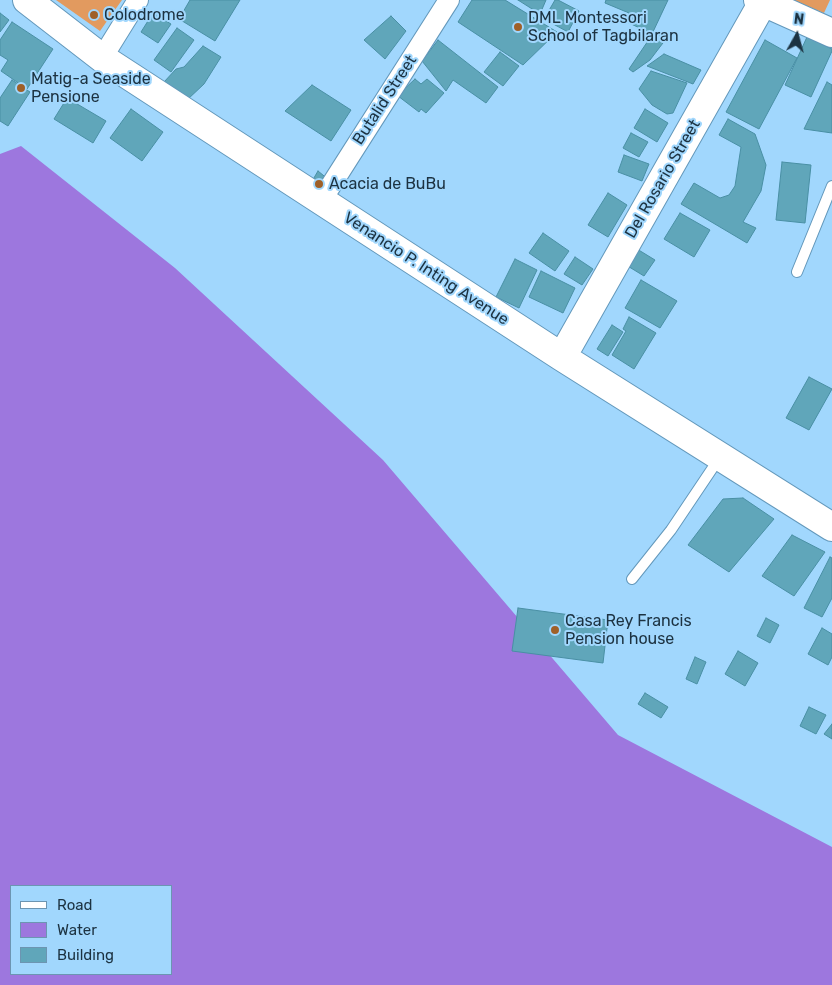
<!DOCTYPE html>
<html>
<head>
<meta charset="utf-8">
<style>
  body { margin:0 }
  #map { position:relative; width:832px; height:985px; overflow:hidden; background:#a1d7fd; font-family:Rubik,sans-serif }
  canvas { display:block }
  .legend { position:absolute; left:10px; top:885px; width:162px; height:90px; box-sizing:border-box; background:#a1d7fd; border:1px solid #6c95b2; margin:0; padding:6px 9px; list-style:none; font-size:15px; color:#1c3241 }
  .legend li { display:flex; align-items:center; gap:10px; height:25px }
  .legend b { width:25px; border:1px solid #6c95b2 }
  .north { position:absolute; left:772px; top:10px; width:50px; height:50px; -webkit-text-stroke:4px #a1d7fd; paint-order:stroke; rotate:7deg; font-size:14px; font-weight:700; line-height:20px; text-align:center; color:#1c3241 }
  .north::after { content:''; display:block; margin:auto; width:18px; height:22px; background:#1c3241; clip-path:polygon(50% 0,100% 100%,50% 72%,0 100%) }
</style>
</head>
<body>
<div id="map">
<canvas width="832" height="985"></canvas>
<ul class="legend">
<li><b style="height:6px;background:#fff"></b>Road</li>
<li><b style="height:14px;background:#9d77de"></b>Water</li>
<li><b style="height:14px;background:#60a6ba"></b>Building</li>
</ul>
<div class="north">N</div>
</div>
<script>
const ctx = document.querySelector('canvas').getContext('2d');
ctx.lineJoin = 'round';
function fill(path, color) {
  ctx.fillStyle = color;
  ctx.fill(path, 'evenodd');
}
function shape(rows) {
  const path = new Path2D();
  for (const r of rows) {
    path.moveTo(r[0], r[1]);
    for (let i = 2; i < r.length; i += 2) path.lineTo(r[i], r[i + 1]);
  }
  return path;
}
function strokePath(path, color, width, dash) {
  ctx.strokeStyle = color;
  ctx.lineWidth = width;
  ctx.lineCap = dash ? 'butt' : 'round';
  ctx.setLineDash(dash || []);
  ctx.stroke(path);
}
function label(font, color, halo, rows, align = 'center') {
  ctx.font = font + ' Rubik,sans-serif';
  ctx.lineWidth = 4;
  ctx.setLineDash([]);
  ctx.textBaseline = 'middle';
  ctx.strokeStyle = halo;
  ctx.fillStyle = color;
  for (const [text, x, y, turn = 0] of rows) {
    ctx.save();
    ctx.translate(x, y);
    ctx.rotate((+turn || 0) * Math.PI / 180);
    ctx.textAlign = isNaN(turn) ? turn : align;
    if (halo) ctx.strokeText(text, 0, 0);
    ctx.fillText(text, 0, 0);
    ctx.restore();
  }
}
fill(shape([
  [56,0,122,0,100,31],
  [793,0,830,0,824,13]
]), '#e29a5f');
fill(shape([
  [21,146,175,268,383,460,618,735,832,847,832,985,0,985,0,154],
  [11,886,171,886,171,974,11,974]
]), '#9d77de');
const building = shape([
  [190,0,240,0,215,41,179,19,190,0],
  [472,0,505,0,557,32,523,65,458,22,472,0],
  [518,0,546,0,540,14,518,0],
  [555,0,558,0,579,11,568,32,544,19,555,0],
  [606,0,668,0,652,34,625,21,629,13,605,3,606,0],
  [0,13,9,20,0,32,0,13],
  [153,13,171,24,158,43,141,32,153,13],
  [391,16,406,31,385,59,364,40,391,16],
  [12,22,53,49,27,89,1,71,8,60,0,55,0,40,12,22],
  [177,28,194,40,171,72,154,60,177,28],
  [654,32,666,39,650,60,633,72,629,69,654,32],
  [807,37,832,49,832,51,811,97,785,85,807,37],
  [438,40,498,87,486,103,453,80,446,91,422,61,438,40],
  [765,40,797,58,759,129,726,112,765,40],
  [203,46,221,57,204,84,187,100,164,82,176,69,184,67,203,46],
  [500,52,519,66,503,86,484,72,500,52],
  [664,54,701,70,693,84,647,66,664,54],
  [651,71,687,83,673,113,667,114,652,105,639,89,651,71],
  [415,79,421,84,427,79,444,93,426,113,421,109,419,112,398,96,400,93,415,79],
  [12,80,30,92,8,126,0,121,0,98,12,80],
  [827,82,832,85,832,133,804,129,827,82],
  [312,85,351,110,331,141,285,111,312,85],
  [67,98,106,121,93,143,54,119,67,98],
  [131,109,163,132,142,161,110,138,131,109],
  [645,109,668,123,657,142,634,128,645,109],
  [728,119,755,134,766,165,761,191,743,222,756,228,747,243,681,204,694,183,720,198,729,195,735,186,741,147,719,135,728,119],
  [631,133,648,142,639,157,623,148,631,133],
  [624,155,649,164,642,181,618,172,624,155],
  [782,162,811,165,805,223,776,220,782,162],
  [318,171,329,180,320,195,308,188,318,171],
  [608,193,627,205,608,237,588,225,608,193],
  [680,213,710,230,694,257,664,239,680,213],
  [543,233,569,251,555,271,529,253,543,233],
  [637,249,655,260,644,276,626,265,637,249],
  [575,257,593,269,582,285,564,274,575,257],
  [515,259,537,270,519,308,496,297,515,259],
  [541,271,575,288,563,313,529,297,541,271],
  [641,280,677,301,660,328,625,308,641,280],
  [629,317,656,333,634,369,612,355,626,331,623,329,629,317],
  [612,325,623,332,608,356,597,349,612,325],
  [809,377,832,389,809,430,786,418,809,377],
  [743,498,774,519,729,572,688,545,723,499,743,498],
  [792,535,825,552,794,596,762,576,792,535],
  [830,557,832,558,832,598,822,617,804,608,830,557],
  [518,608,608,620,603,663,512,651,518,608],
  [766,618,779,625,770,643,757,636,766,618],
  [822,628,832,634,832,657,828,665,808,654,822,628],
  [738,651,758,663,745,686,725,674,738,651],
  [695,657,706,662,697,684,686,679,695,657],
  [645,693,668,707,661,718,638,704,645,693],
  [809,707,826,715,816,734,800,726,809,707],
  [832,724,832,739,824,734,832,724]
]);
fill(building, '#60a6ba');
strokePath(building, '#498fa4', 1);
const service = shape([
  [797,272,832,186],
  [632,579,671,530,720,457]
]);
const minor = shape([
  [102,58,138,0],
  [321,201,449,0]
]);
const secondary = shape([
  [763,2,832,33]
]);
const primary = shape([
  [27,0,102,58,285,177,562,357,832,527],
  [562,357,763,2,758,0]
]);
strokePath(service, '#6398bb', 12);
strokePath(minor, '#6398bb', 22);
strokePath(secondary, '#6398bb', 30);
strokePath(primary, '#6398bb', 30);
strokePath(service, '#fff', 10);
strokePath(minor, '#fff', 20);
strokePath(secondary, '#fff', 28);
strokePath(primary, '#fff', 28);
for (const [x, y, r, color] of [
  [94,15,5,"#9f6028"],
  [518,27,5,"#9f6028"],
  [21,88,5,"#9f6028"],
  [319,184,5,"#9f6028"],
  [555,630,5,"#9f6028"]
]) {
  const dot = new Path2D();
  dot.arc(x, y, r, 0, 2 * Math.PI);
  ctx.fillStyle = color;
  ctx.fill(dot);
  strokePath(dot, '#a1d7fd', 2);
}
label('16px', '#1c3241', '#a1d7fd', [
  ["Colodrome",104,15],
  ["DML Montessori",528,18],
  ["School of Tagbilaran",528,36],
  ["Matig-a Seaside",31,79],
  ["Pensione",31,97],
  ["Acacia de BuBu",329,184],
  ["Casa Rey Francis",565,621],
  ["Pension house",565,639]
], 'left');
label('16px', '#1c3241', '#a1d7fd', [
  ["Butalid Street",385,100,-57],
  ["Del Rosario Street",663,179,-60],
  ["Venancio P. Inting Avenue",426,269,33]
]);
</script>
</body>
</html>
